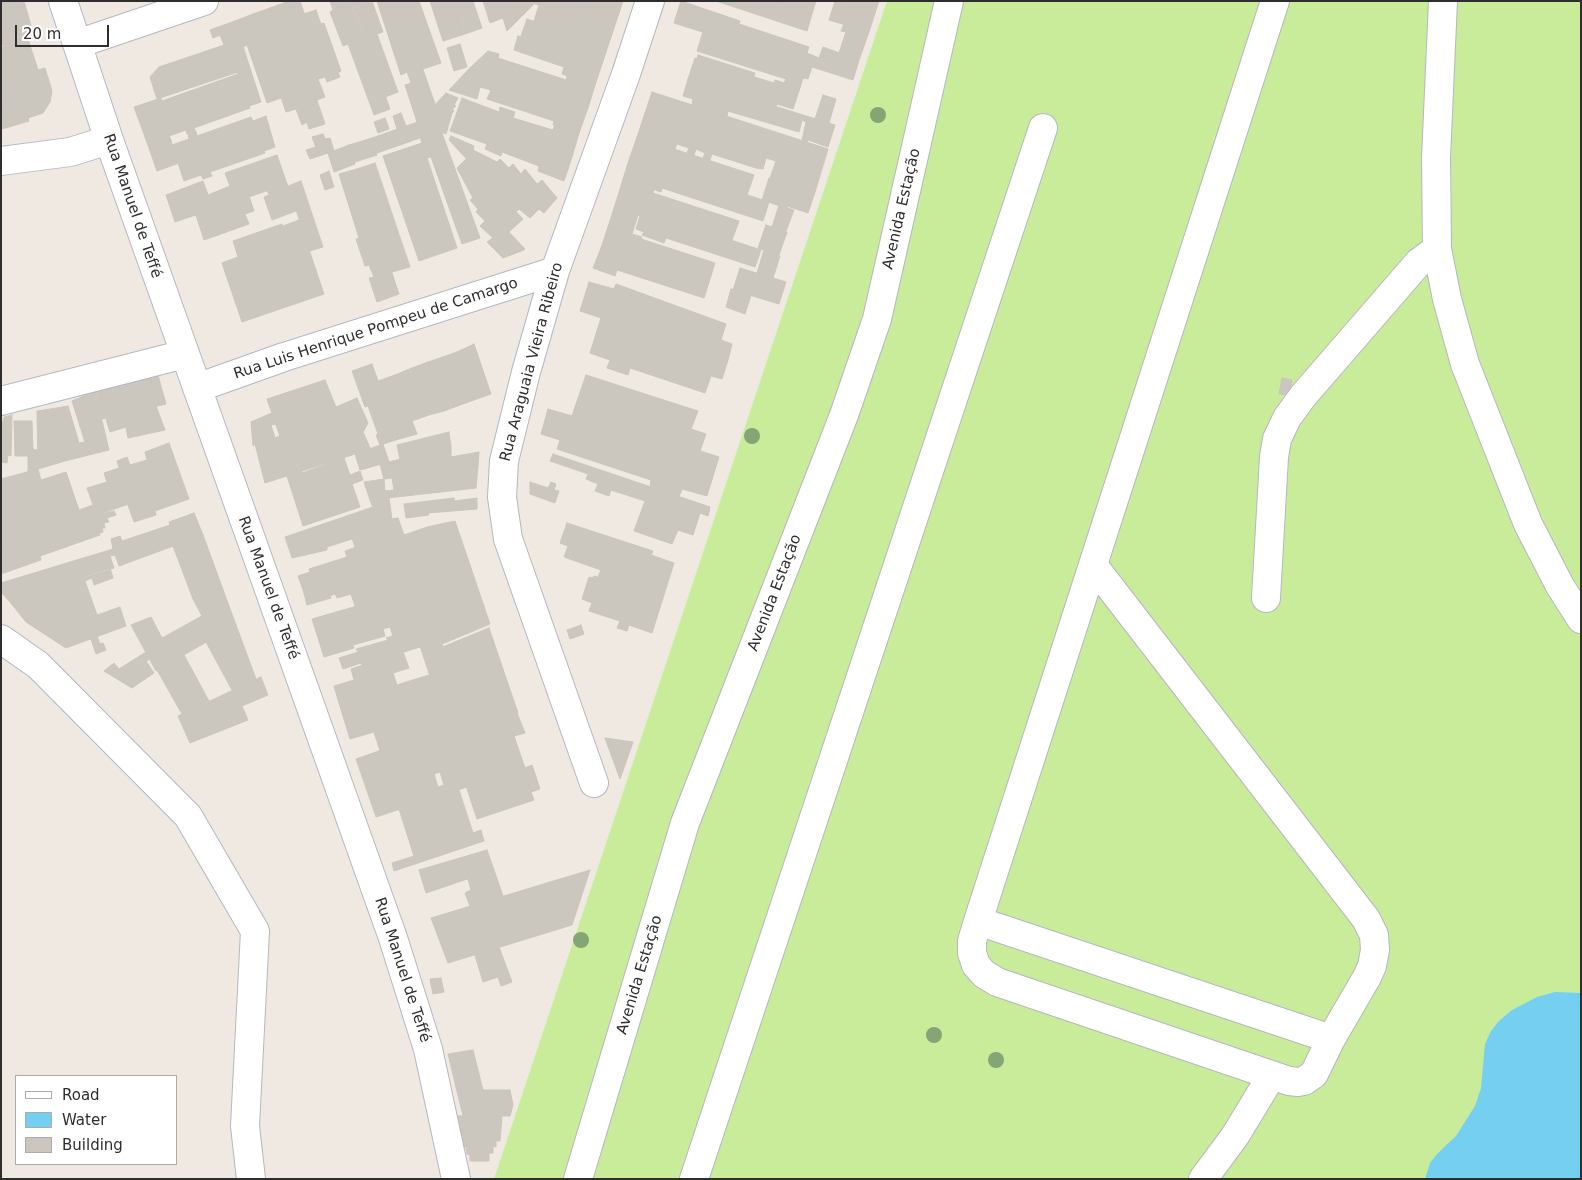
<!DOCTYPE html>
<html>
<head>
<meta charset="utf-8">
<style>
  body { margin:0 }
  #map { position:relative; width:1582px; height:1180px; overflow:hidden; background:#efe9e1; font-family:"DejaVu Sans",sans-serif }
  canvas { display:block }
  .frame { position:absolute; inset:0; border:2px solid #2e2e2e; pointer-events:none }
  .legend { position:absolute; left:15px; top:1075px; width:162px; height:90px; box-sizing:border-box; background:#fff; border:1px solid #ababab; margin:0; padding:6px 9px; list-style:none; font-size:15px; color:#2e2e2e }
  .legend li { display:flex; align-items:center; gap:10px; height:25px }
  .legend b { width:25px; border:1px solid #ababab }
  .scale { position:absolute; left:15px; top:25px; width:94px; height:22px; box-sizing:border-box; border:2px solid #2e2e2e; border-top:0; padding-left:6px; font-size:15px; line-height:18px; white-space:nowrap; color:#2e2e2e; -webkit-text-stroke:4px #fff; paint-order:stroke }
</style>
</head>
<body>
<div id="map">
<canvas width="1582" height="1180"></canvas>
<div class="frame"></div>
<ul class="legend">
<li><b style="height:6px;background:#fff"></b>Road</li>
<li><b style="height:14px;background:#75cff0"></b>Water</li>
<li><b style="height:14px;background:#cbc7bf"></b>Building</li>
</ul>
<div class="scale">20 m</div>
</div>
<script>
const ctx = document.querySelector('canvas').getContext('2d');
ctx.lineJoin = 'round';
function fill(path, color) {
  ctx.fillStyle = color;
  ctx.fill(path, 'evenodd');
}
function shape(rows) {
  const path = new Path2D();
  for (const r of rows) {
    path.moveTo(r[0], r[1]);
    for (let i = 2; i < r.length; i += 2) path.lineTo(r[i], r[i + 1]);
  }
  return path;
}
function strokePath(path, color, width, dash) {
  ctx.strokeStyle = color;
  ctx.lineWidth = width;
  ctx.lineCap = dash ? 'butt' : 'round';
  ctx.setLineDash(dash || []);
  ctx.stroke(path);
}
function label(font, color, halo, rows, align = 'center') {
  ctx.font = font + ' "DejaVu Sans",sans-serif';
  ctx.lineWidth = 5;
  ctx.setLineDash([]);
  ctx.textBaseline = 'middle';
  ctx.strokeStyle = halo;
  ctx.fillStyle = color;
  for (const [text, x, y, turn = 0] of rows) {
    ctx.save();
    ctx.translate(x, y);
    ctx.rotate((+turn || 0) * Math.PI / 180);
    ctx.textAlign = isNaN(turn) ? turn : align;
    if (halo) ctx.strokeText(text, 0, 0);
    ctx.fillText(text, 0, 0);
    ctx.restore();
  }
}
fill(shape([
  [887,1,1581,1,1581,1179,494,1179]
]), '#c9ec9a');
fill(shape([
  [1555,992,1581,993,1581,1179,1425,1179,1430,1163,1437,1154,1456,1136,1475,1106,1481,1088,1485,1044,1491,1031,1499,1021,1512,1010,1537,997]
]), '#75cff0');
const building = shape([
  [1,1,15,1,1,6,1,1],
  [15,1,24,1,31,26,1,36,1,6,15,1],
  [289,1,300,1,326,77,318,79,325,97,317,100,284,3,289,1],
  [330,1,351,1,390,109,374,115,348,44,343,46,330,12,333,10,330,1],
  [350,1,372,1,383,32,377,34,398,92,385,97,350,1],
  [377,1,399,1,435,104,417,122,405,85,411,83,407,72,401,75,377,1],
  [399,1,419,1,441,63,423,69,399,1],
  [430,1,452,1,462,35,443,41,430,1],
  [452,1,473,1,482,28,462,35,452,1],
  [483,1,511,1,517,21,507,31,503,18,490,23,483,1],
  [511,1,537,1,517,21,511,1],
  [537,1,583,1,619,13,613,31,535,4,537,1],
  [583,1,623,1,619,13,583,1],
  [681,1,740,21,739,24,809,47,807,53,819,58,823,47,859,60,853,80,674,23,681,1],
  [716,1,774,1,812,14,807,31,716,1],
  [774,1,816,1,812,14,774,1],
  [835,1,875,13,869,32,829,20,835,1],
  [838,1,879,1,875,13,838,1],
  [284,3,325,124,309,129,270,8,284,3],
  [539,5,613,31,608,46,534,21,539,5],
  [270,8,307,122,302,125,296,109,286,112,253,14,270,8],
  [316,10,321,24,324,23,341,71,338,72,340,77,327,82,304,14,316,10],
  [253,14,281,98,267,103,247,45,243,47,235,21,253,14],
  [527,19,608,46,602,64,521,36,527,19],
  [235,21,250,68,157,99,150,77,159,67,224,45,220,35,213,38,210,30,235,21],
  [844,24,869,32,859,60,839,53,846,32,841,31,844,24],
  [30,26,33,34,27,36,38,70,45,68,52,91,50,102,43,113,28,118,1,40,1,36,30,26],
  [703,32,812,67,808,79,803,78,800,88,784,83,786,79,697,51,703,32],
  [518,36,602,64,595,85,562,74,564,67,514,50,518,36],
  [460,44,467,67,454,71,447,48,460,44],
  [4,47,29,121,9,127,1,105,1,48,4,47],
  [488,51,499,54,498,58,566,80,567,76,595,85,588,108,469,69,488,51],
  [698,55,755,73,754,77,774,83,775,80,800,88,793,109,777,104,776,106,688,79,695,58,697,59,698,55],
  [250,68,261,102,249,106,250,108,194,128,196,132,187,134,186,130,169,136,171,140,149,148,134,107,161,98,162,101,238,74,237,72,250,68],
  [469,69,588,108,579,133,553,125,554,121,487,99,491,90,480,87,477,99,449,90,469,69],
  [688,79,835,125,828,147,808,140,807,142,802,140,806,122,802,120,799,132,728,111,727,116,692,105,693,99,683,96,688,79],
  [652,92,828,149,822,169,645,113,652,92],
  [446,93,458,98,454,105,456,106,452,109,454,111,452,113,433,107,446,93],
  [823,95,836,99,829,123,815,119,823,95],
  [462,98,499,112,500,107,515,112,513,118,553,130,555,125,579,133,572,157,456,115,462,98],
  [1,105,9,127,1,129,1,105],
  [433,107,452,113,446,134,417,122,433,107],
  [401,113,406,126,397,129,393,116,401,113],
  [645,113,822,169,815,192,770,178,776,161,766,158,763,169,756,168,712,154,710,160,703,158,705,153,696,149,694,155,687,153,689,148,677,144,675,149,637,137,645,113],
  [456,115,572,157,564,181,538,171,539,166,502,152,501,156,485,149,487,144,450,131,456,115],
  [266,116,270,130,157,171,149,148,171,140,172,145,189,139,188,134,196,132,197,136,251,117,253,121,266,116],
  [385,118,389,129,378,133,374,122,385,118],
  [417,122,442,133,480,238,462,244,431,157,427,158,415,123,417,122],
  [415,123,420,138,377,153,372,138,415,123],
  [270,130,275,147,264,151,265,153,210,172,212,176,203,179,201,175,184,181,178,163,270,130],
  [323,134,325,139,330,138,334,151,319,156,312,137,323,134],
  [451,136,474,146,473,150,497,162,500,159,509,168,513,164,521,174,525,169,537,184,542,180,557,198,544,213,539,209,530,218,519,209,516,212,449,140,451,136],
  [637,137,754,175,747,195,630,157,637,137],
  [372,138,377,155,355,162,349,145,372,138],
  [422,143,457,248,419,261,383,156,422,143],
  [349,145,355,164,334,172,328,153,349,145],
  [316,147,319,156,310,159,306,150,316,147],
  [277,155,287,184,175,222,166,195,203,181,208,195,230,186,225,173,277,155],
  [630,157,769,202,763,221,662,188,661,192,623,179,630,157],
  [466,159,523,219,509,232,525,249,524,250,503,258,487,242,493,238,480,226,485,221,476,212,478,209,470,200,473,198,457,168,466,159],
  [375,163,410,267,392,272,357,169,375,163],
  [357,169,399,294,377,302,369,278,374,277,369,265,365,266,356,239,359,238,339,174,357,169],
  [329,171,334,187,325,190,320,175,329,171],
  [769,178,815,192,808,213,787,206,786,208,762,200,769,178],
  [623,179,654,189,653,193,739,221,732,240,616,202,623,179],
  [301,181,323,247,310,251,288,186,301,181],
  [287,184,296,211,272,220,264,197,269,195,267,190,287,184],
  [249,196,254,211,245,214,249,224,204,240,196,215,249,196],
  [616,202,761,250,755,267,666,238,664,243,642,235,644,232,636,229,640,216,638,215,632,234,608,227,616,202],
  [779,205,794,210,786,231,772,227,779,205],
  [299,220,324,294,242,322,222,263,238,257,233,241,282,224,283,226,299,220],
  [766,225,787,232,779,255,758,248,766,225],
  [608,227,642,237,641,239,715,263,709,282,601,248,608,227],
  [601,248,709,282,704,298,617,270,615,276,593,268,601,248],
  [764,250,780,256,773,278,757,273,764,250],
  [740,268,786,282,779,304,733,290,740,268],
  [589,282,614,289,616,284,726,324,721,340,732,344,728,360,580,311,589,282],
  [731,289,751,295,745,314,726,307,731,289],
  [601,318,728,360,722,379,711,376,705,393,630,368,628,375,607,368,610,360,590,353,601,318],
  [474,344,491,394,474,400,457,352,474,344],
  [457,352,474,400,460,405,443,357,457,352],
  [443,357,460,405,444,411,428,362,443,357],
  [428,362,444,411,429,415,412,368,428,362],
  [372,364,399,439,380,445,376,435,378,434,368,406,365,407,352,371,372,364],
  [412,368,429,415,412,421,395,375,412,368],
  [158,375,166,404,102,419,96,391,158,375],
  [395,375,417,434,399,439,378,381,395,375],
  [586,375,698,411,691,429,706,434,700,451,574,410,586,375],
  [1282,378,1292,380,1289,395,1279,394,1282,378],
  [325,380,355,454,293,474,267,399,325,380],
  [95,391,109,450,89,455,72,401,95,391],
  [357,398,368,423,363,432,370,448,355,454,336,407,357,398],
  [68,406,79,443,85,442,89,455,65,461,51,409,68,406],
  [156,406,165,430,128,438,126,427,110,432,106,419,156,406],
  [51,409,65,461,38,469,37,411,51,409],
  [548,409,572,416,574,410,719,457,707,496,682,489,679,497,650,486,651,480,557,449,560,440,541,434,548,409],
  [272,413,276,424,271,425,275,438,280,436,293,474,265,483,255,444,253,446,251,422,272,413],
  [12,415,11,456,8,455,7,463,1,462,1,422,3,422,4,417,12,415],
  [14,421,32,421,33,449,37,450,38,469,28,472,28,456,15,456,14,421],
  [449,432,451,447,400,460,397,445,449,432],
  [169,443,184,485,1,548,1,479,38,469,41,480,66,472,79,510,93,505,87,488,107,482,104,473,119,468,117,461,127,457,130,465,147,460,145,452,169,443],
  [383,444,389,462,360,470,355,454,383,444],
  [451,447,451,457,479,452,478,466,384,479,380,464,451,447],
  [553,454,710,507,708,516,700,513,693,535,678,530,672,544,634,531,645,501,611,490,609,496,595,491,598,484,586,479,588,474,550,461,553,454],
  [344,458,350,475,360,471,363,480,296,504,287,476,302,471,302,473,344,458],
  [478,466,476,488,370,500,364,482,384,479,385,491,394,490,392,478,478,466],
  [530,482,548,488,551,482,556,484,554,490,559,491,555,503,530,494,530,482],
  [352,484,360,507,303,526,296,504,352,484],
  [184,485,189,499,155,511,156,515,134,522,128,505,184,485],
  [389,498,392,519,378,521,370,500,389,498],
  [454,498,454,501,477,498,477,509,428,513,429,515,406,518,404,504,454,498],
  [373,507,383,538,355,547,352,539,327,547,327,550,292,558,285,537,373,507],
  [114,511,116,515,107,518,109,522,104,523,105,528,102,528,103,532,99,533,100,535,40,556,41,560,1,574,1,548,98,515,114,511],
  [194,513,203,535,119,566,115,555,110,556,114,568,10,602,1,592,1,583,113,549,111,539,120,536,122,541,170,525,169,522,194,513],
  [398,518,404,535,427,527,455,521,490,624,442,644,443,647,423,655,378,521,398,518],
  [567,523,653,551,651,555,674,563,652,633,629,625,627,631,617,628,620,621,589,611,592,603,582,599,589,577,593,578,594,576,598,577,601,570,564,557,568,546,560,543,567,523],
  [203,535,222,587,193,599,173,546,203,535],
  [383,538,391,561,303,590,298,576,310,572,309,569,347,557,345,551,383,538],
  [391,561,402,593,355,606,351,594,337,598,335,594,330,596,331,598,307,605,303,590,391,561],
  [110,568,113,578,94,585,92,578,85,581,97,615,120,607,126,626,66,648,26,622,10,602,110,568],
  [222,587,236,625,156,671,131,625,151,617,162,638,202,616,193,599,222,587],
  [402,593,408,611,318,638,312,619,402,593],
  [408,611,415,629,393,636,390,627,383,629,385,636,353,645,354,648,324,657,318,638,408,611],
  [236,625,256,679,232,690,206,642,236,625],
  [581,625,584,634,570,639,567,630,581,625],
  [489,628,518,713,450,737,423,655,489,628],
  [415,629,420,647,362,665,361,663,343,669,339,658,358,652,356,649,388,640,386,638,415,629],
  [97,636,100,644,103,643,106,650,96,654,91,639,97,636],
  [146,652,150,659,146,661,154,673,132,688,104,671,114,663,119,669,146,652],
  [403,652,409,668,393,673,397,685,339,703,334,686,354,680,351,669,403,652],
  [184,655,209,701,182,714,157,670,184,655],
  [429,675,447,727,380,751,374,732,350,739,339,703,429,675],
  [261,677,268,695,242,706,248,720,190,743,178,716,261,677],
  [517,713,525,733,514,736,525,768,532,765,540,789,531,792,534,800,477,819,450,737,517,713],
  [447,727,467,787,376,817,356,759,447,727],
  [440,772,444,785,438,787,434,774,440,772],
  [605,738,633,742,620,779,605,738],
  [459,790,473,833,481,830,484,841,394,871,392,863,414,856,399,809,459,790],
  [487,850,494,870,426,893,419,870,487,850],
  [494,870,503,896,470,906,465,893,471,890,468,879,494,870],
  [590,870,572,925,448,963,431,918,590,870],
  [499,947,512,982,501,986,498,977,483,982,475,955,499,947],
  [441,978,444,992,433,994,430,979,441,978],
  [473,1050,483,1090,510,1090,513,1105,510,1116,463,1116,448,1054,473,1050],
  [458,1116,502,1116,500,1141,496,1141,496,1147,493,1146,493,1153,489,1153,489,1161,470,1161,470,1155,467,1154,466,1147,464,1147,458,1116]
]);
fill(building, '#cbc7bf');
strokePath(building, '#cbc5ba', 1);
const minor = shape([
  [63,1,109,140,393,938,428,1049,456,1179],
  [1443,1,1436,158,1437,249,1447,299,1465,364,1528,524,1560,586,1581,619],
  [77,44,204,1],
  [1,161,70,152,109,140],
  [197,388,284,357,555,271],
  [1,401,185,354],
  [1093,565,1366,919,1374,935,1375,950,1372,966,1367,977,1331,1039,978,921,1275,1],
  [1266,598,1274,457,1277,439,1287,418,1303,396,1419,262,1437,249],
  [1,639,38,665,188,816,255,931,245,1126,251,1179],
  [594,783,508,539,502,497,504,461,526,372,555,271,626,74,650,1],
  [978,921,972,941,972,953,976,965,984,974,997,982,1289,1081,1298,1082,1304,1081,1314,1074,1331,1039],
  [578,1179,685,823,844,415,877,319,949,1],
  [694,1179,1043,128],
  [1203,1179,1235,1136,1272,1075]
]);
strokePath(minor, '#b4b7c1', 30);
strokePath(minor, '#fff', 28);
ctx.fillStyle = '#84a574';
for (const [x, y] of [
  [878,115],
  [752,436],
  [581,940],
  [934,1035],
  [996,1060]
]) {
  ctx.beginPath();
  ctx.arc(x, y, 8, 0, 2 * Math.PI);
  ctx.fill();
}
label('15px', '#2e2e2e', '#fff', [
  ["Rua Manuel de Teffé",132,206,71],
  ["Avenida Estação",902,209,-77],
  ["Rua Luis Henrique Pompeu de Camargo",376,329,-18],
  ["Rua Araguaia Vieira Ribeiro",532,362,-75],
  ["Rua Manuel de Teffé",268,588,70],
  ["Avenida Estação",775,593,-69],
  ["Rua Manuel de Teffé",402,970,72],
  ["Avenida Estação",640,975,-73]
]);
</script>
</body>
</html>
